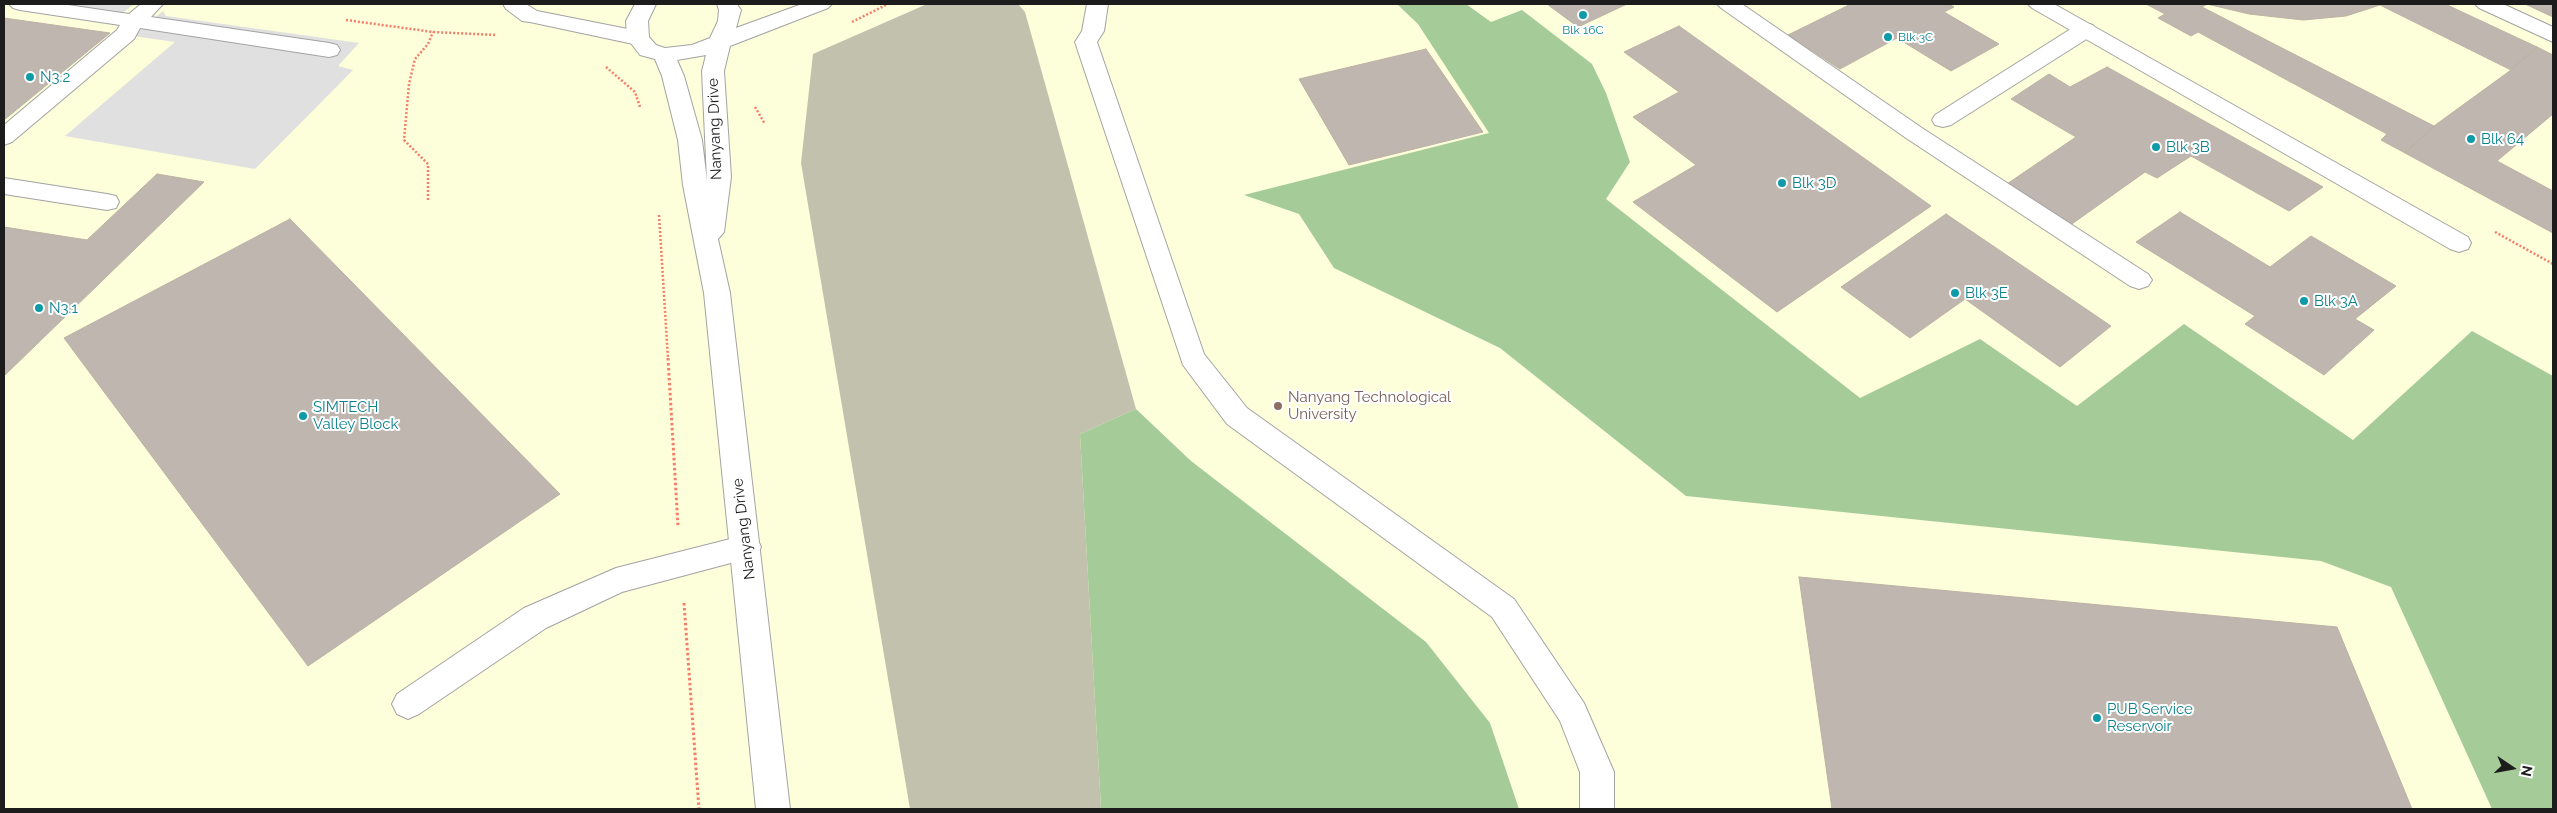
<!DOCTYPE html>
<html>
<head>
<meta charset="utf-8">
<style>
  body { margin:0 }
  #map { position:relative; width:2557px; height:813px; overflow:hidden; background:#edeae2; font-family:Raleway,sans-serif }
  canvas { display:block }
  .frame { position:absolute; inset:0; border:5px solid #1c1c1c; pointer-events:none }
  .north { position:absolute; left:2487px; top:743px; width:50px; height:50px; -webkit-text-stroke:4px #fff; paint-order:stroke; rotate:102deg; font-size:14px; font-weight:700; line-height:20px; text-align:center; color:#1c1c1c }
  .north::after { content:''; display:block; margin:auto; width:18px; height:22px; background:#1c1c1c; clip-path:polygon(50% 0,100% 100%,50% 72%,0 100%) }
</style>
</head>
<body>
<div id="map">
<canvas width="2557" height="813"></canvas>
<div class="frame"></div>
<div class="north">N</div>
</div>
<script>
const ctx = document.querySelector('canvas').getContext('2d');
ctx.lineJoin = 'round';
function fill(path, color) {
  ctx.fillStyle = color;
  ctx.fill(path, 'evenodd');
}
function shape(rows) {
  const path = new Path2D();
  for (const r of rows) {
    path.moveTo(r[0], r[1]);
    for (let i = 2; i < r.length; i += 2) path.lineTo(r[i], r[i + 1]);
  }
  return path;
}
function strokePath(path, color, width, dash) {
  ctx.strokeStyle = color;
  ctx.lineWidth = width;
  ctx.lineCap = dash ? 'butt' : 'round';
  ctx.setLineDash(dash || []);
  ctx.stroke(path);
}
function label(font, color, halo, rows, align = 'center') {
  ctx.font = font + ' Raleway,sans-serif';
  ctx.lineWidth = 4;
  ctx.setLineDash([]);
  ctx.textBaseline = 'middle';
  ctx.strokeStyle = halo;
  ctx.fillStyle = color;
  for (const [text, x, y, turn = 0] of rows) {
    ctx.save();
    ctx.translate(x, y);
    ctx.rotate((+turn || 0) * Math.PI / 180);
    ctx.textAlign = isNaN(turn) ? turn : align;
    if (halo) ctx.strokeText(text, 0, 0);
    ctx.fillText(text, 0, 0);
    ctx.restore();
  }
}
fill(shape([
  [4,4,2553,4,2553,809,4,809]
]), '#fdfeda');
fill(shape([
  [927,4,1018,4,1025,12,1136,409,1080,434,1101,809,910,809,801,163,813,54]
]), '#c1c1ae');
fill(shape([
  [1397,4,1466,4,1491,22,1522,10,1592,64,1606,93,1630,162,1606,199,1860,398,1980,339,2077,406,2184,324,2353,440,2472,331,2553,376,2553,809,2492,809,2391,587,2321,561,1686,496,1500,348,1334,268,1299,214,1244,195,1489,133,1418,24],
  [1136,409,1191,461,1426,642,1490,723,1519,809,1101,809,1080,434]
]), '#a5cc98');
fill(shape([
  [45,4,134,4,120,15],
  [163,11,166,16,359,43,338,66,353,70,255,169,65,136,175,42,133,36]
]), '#e0e0e0');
const building = shape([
  [1547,4,1627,4,1578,27,1547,4],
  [1851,4,1949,4,1954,7,1944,12,1999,44,1951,71,1897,38,1840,69,1788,35,1851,4],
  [2146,4,2445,4,2537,47,2511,70,2380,5,2346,16,2303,20,2249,14,2207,4,2202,7,2434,126,2405,153,2381,140,2387,134,2198,32,2191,36,2158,18,2165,14,2146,4],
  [2525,4,2553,4,2553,17,2525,4],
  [4,18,110,33,4,120,4,18],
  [1679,26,1931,206,1777,312,1633,202,1696,165,1633,117,1679,92,1624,52,1679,26],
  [2537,47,2553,55,2553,114,2497,161,2553,191,2553,233,2405,153,2434,126,2511,70,2537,47],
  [1426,49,1483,132,1349,165,1299,79,1426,49],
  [2107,67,2323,187,2289,211,2191,156,2157,178,2145,172,2069,226,2004,186,2076,137,2011,99,2049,74,2070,87,2107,67],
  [157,174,204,182,4,376,4,227,87,240,157,174],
  [2180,212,2270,267,2311,236,2396,286,2355,319,2374,330,2324,375,2245,324,2255,316,2136,242,2180,212],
  [1946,214,2111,326,2060,367,1965,299,1910,338,1841,287,1946,214],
  [290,219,560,494,308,666,64,338,290,219],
  [1799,577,2337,627,2412,809,1832,809,1799,577]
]);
fill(building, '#beb6af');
strokePath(building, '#beb1a5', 1);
const service = shape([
  [9,4,61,4,129,14,141,4,163,4,151,17,329,43,337,45,340,50,337,55,329,57,140,28,134,39,12,142,4,145,4,125,117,30,120,25,20,10,13,8,9,4],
  [503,4,526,4,537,11,638,31,646,33,649,38,646,43,638,45,530,22,522,21,506,9,503,4],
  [1087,4,1108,4,1104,31,1097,42,1204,354,1247,408,1514,599,1584,703,1614,772,1614,809,1580,809,1580,772,1560,721,1492,617,1227,424,1183,365,1075,42,1082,31,1087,4],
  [1717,4,1742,4,1922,128,2148,274,2152,280,2148,286,2139,289,2130,286,1906,138,1721,8,1717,4],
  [2028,4,2054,4,2468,237,2471,243,2468,249,2459,252,2450,249,2032,8,2028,4],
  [2475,4,2503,4,2553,27,2553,42,2479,8,2475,4],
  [4,178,107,194,116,196,119,202,116,208,107,210,4,194,4,178],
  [746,535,757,538,761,547,757,556,622,592,546,628,419,714,408,719,397,714,392,704,397,694,524,608,616,568,746,535]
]);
const minor = shape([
  [635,4,656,4,648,21,649,37,656,45,665,48,692,45,710,38,718,21,719,10,717,4,737,4,741,10,736,28,802,4,832,4,828,8,730,46,724,71,731,177,724,232,718,239,730,293,790,809,756,809,704,293,683,185,678,140,662,76,655,59,640,55,627,38,626,21,635,4],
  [706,55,702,71,707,181,702,140,684,76,677,60,706,55],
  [2085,23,2093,25,2096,30,2093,35,1951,125,1943,127,1935,125,1932,120,1935,115,2077,25,2085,23]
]);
strokePath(service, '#a3a3a3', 2);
strokePath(minor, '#a3a3a3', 2);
strokePath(shape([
  [346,20,433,32,496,35],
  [852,22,888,4],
  [606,67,635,92,640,107],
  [755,107,765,124],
  [428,200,428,164,404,140,409,84,415,59,428,44,433,32],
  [659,215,668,359],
  [2495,232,2553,264]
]), '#f57e6b', 2.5, [2, 2]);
strokePath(shape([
  [668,358,678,526],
  [684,603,699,809]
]), '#f57e6b', 3, [2.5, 2.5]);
fill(service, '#fff');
fill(minor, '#fff');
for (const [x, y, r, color] of [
  [1583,15,5,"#0f9aa8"],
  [1888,37,5,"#0f9aa8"],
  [30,77,5,"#0f9aa8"],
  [2471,139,5,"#0f9aa8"],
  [2156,147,5,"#0f9aa8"],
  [1782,183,5,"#0f9aa8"],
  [1955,293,5,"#0f9aa8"],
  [2304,301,5,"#0f9aa8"],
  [39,308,5,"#0f9aa8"],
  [1278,406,5,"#8d6e63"],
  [303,416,5,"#0f9aa8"],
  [2097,718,5,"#0f9aa8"]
]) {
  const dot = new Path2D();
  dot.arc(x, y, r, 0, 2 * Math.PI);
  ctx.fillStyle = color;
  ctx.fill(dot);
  strokePath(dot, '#fff', 2);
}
label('12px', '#0d838f', '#fff', [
  ["Blk 16C",1583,30],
  ["Blk 3C",1898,37,"left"]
]);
label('15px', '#0d838f', '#fff', [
  ["N3.2",40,77],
  ["Blk 64",2481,139],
  ["Blk 3B",2166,147],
  ["Blk 3D",1792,183],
  ["Blk 3E",1965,293],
  ["Blk 3A",2314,301],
  ["N3.1",49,308],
  ["SIMTECH",313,407],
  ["Valley Block",313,424],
  ["PUB Service",2107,709],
  ["Reservoir",2107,726]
], 'left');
label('15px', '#1c1c1c', '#fff', [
  ["Nanyang Drive",715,129,-92],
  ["Nanyang Drive",744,529,-97]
]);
label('15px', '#785e54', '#fff', [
  ["Nanyang Technological",1288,397],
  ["University",1288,414]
], 'left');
</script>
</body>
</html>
